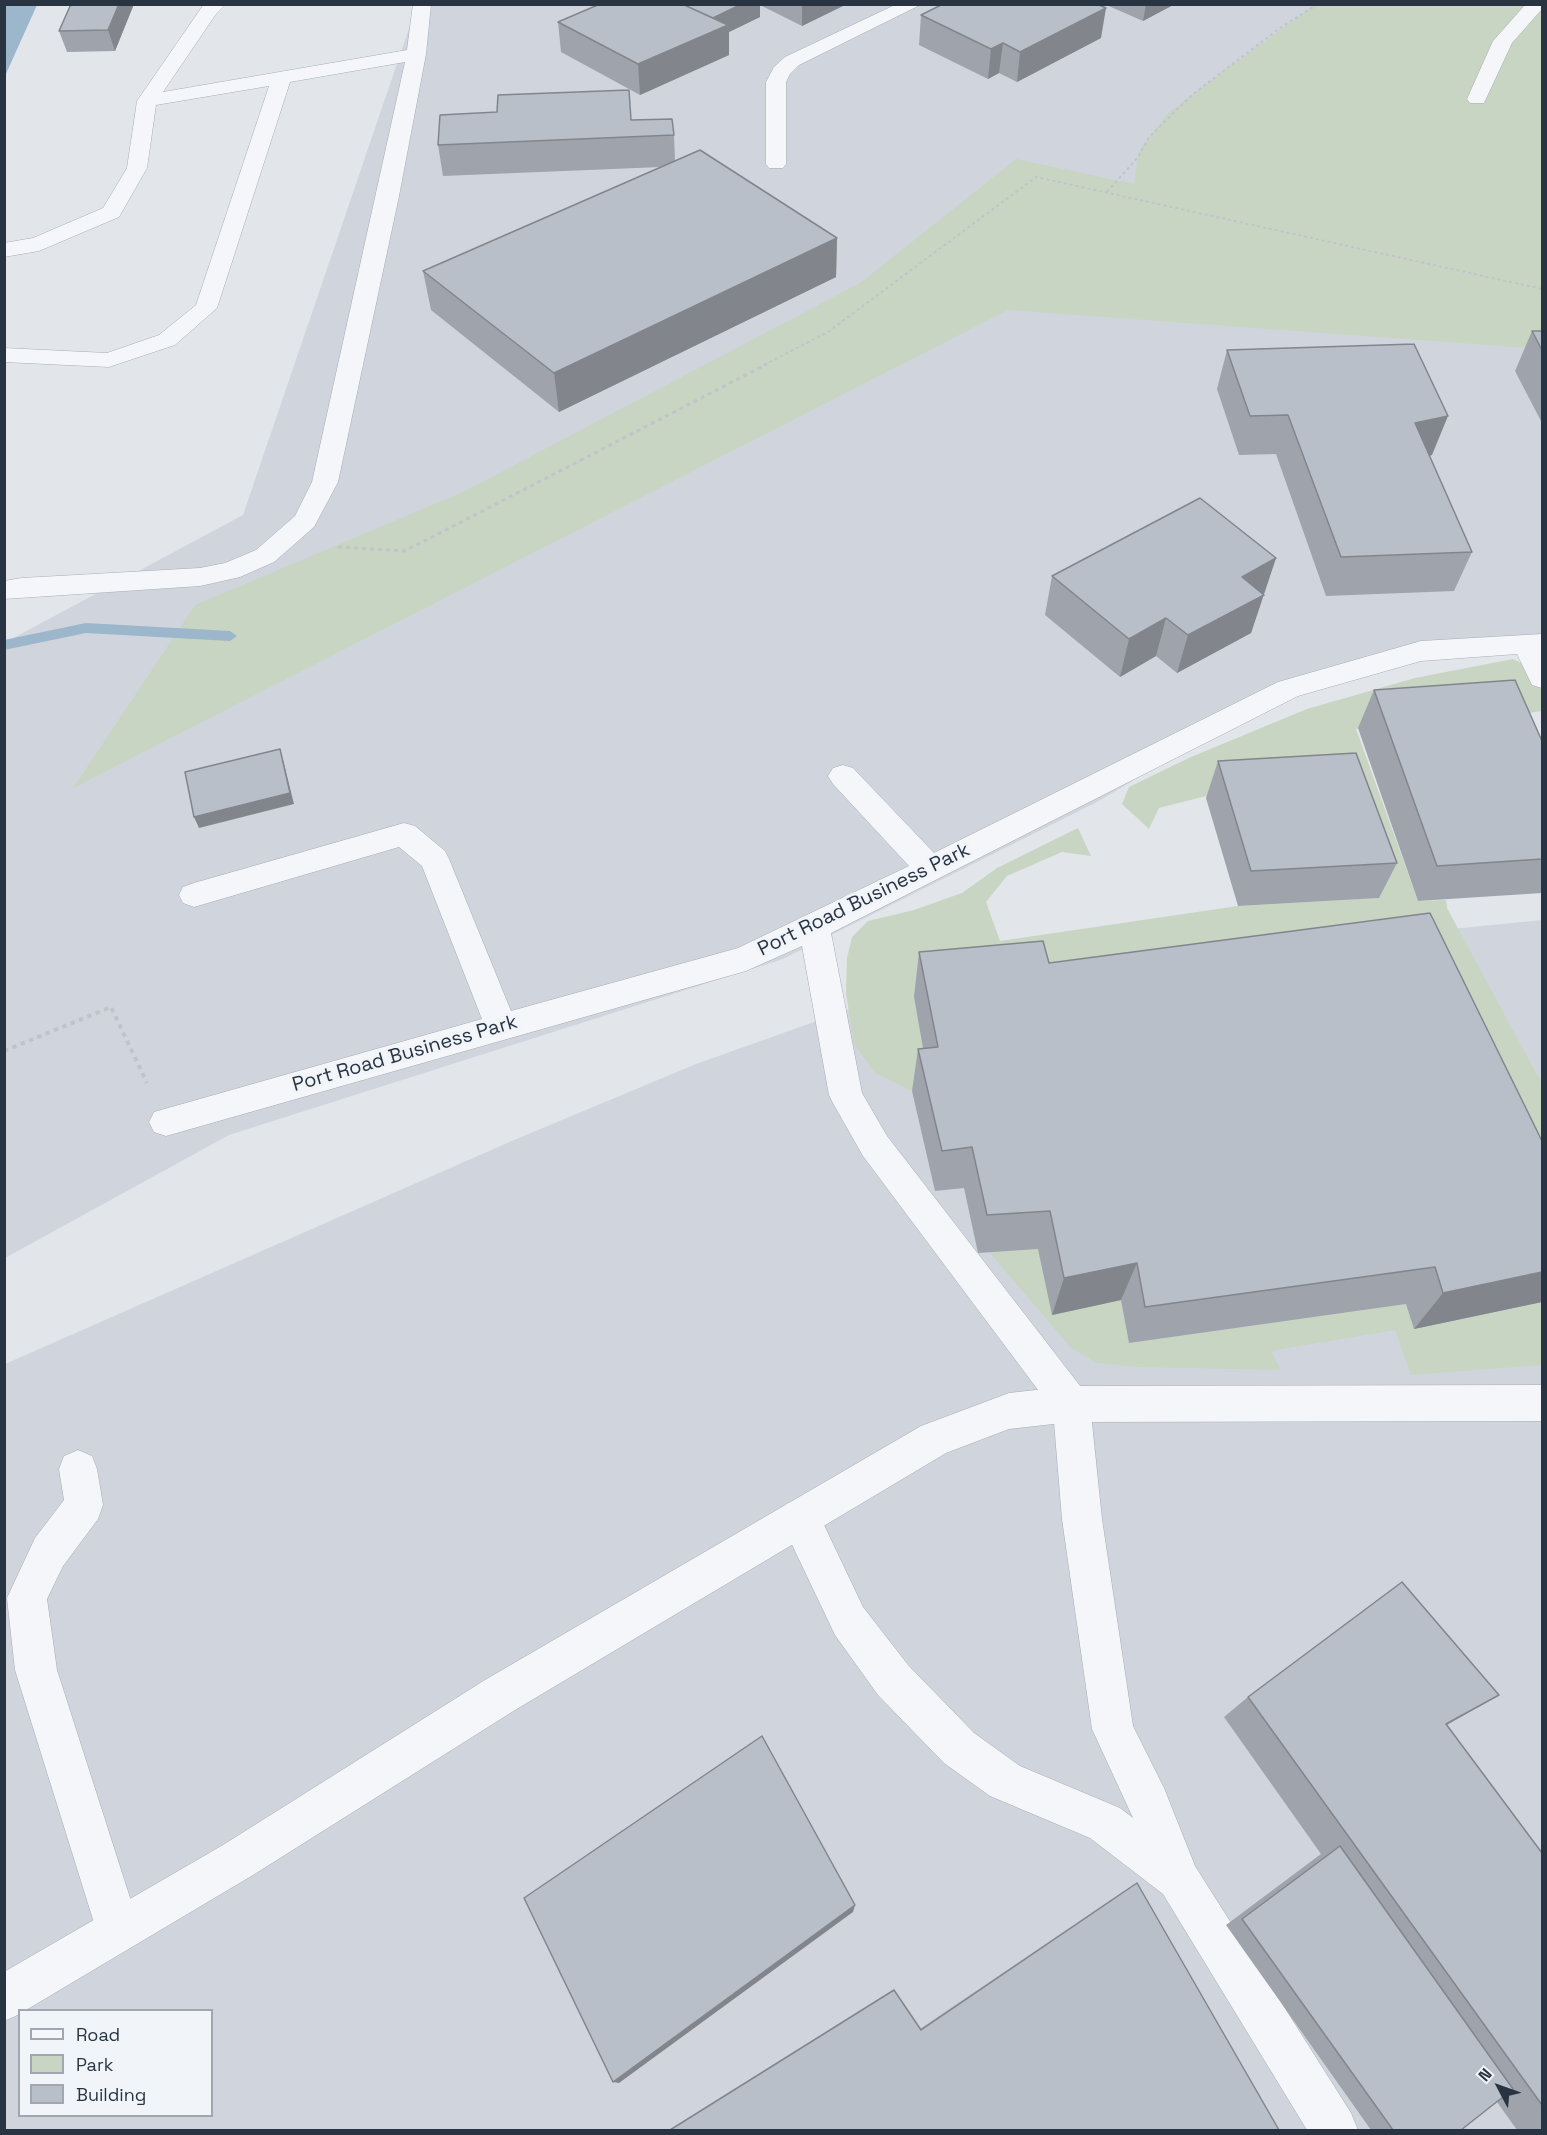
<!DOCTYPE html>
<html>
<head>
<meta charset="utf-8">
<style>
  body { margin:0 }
  #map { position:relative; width:1547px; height:2135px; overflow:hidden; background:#e2e6ea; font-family:"Space Grotesk",sans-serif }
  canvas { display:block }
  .frame { position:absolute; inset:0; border:6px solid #293443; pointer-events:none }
  .legend { position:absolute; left:18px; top:2009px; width:195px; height:108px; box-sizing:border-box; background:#f1f4f8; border:2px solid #a1a7b0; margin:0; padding:8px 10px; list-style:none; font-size:18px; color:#293443 }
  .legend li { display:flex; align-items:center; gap:12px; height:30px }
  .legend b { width:30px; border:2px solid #a1a7b0 }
  .north { position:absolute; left:1469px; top:2057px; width:60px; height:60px; -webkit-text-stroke:4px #f1f4f8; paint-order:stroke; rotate:311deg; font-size:16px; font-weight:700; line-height:24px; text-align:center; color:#293443 }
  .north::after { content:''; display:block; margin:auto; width:21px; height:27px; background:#293443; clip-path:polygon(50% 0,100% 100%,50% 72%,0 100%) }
</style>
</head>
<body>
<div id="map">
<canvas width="1547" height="2135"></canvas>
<div class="frame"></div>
<ul class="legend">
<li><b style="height:8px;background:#f5f6f9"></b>Road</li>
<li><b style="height:16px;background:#c8d5c2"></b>Park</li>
<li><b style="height:16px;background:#b9bfc8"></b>Building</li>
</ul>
<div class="north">N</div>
</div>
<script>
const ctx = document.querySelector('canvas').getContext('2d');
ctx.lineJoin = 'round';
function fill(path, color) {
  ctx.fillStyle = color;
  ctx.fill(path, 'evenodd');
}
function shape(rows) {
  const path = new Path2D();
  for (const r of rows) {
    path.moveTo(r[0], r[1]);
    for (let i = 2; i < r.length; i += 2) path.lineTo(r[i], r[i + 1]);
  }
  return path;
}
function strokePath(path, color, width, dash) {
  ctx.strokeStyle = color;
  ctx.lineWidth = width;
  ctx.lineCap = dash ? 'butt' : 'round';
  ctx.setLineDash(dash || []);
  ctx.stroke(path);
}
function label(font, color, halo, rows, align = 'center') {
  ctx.font = font + ' "Space Grotesk",sans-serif';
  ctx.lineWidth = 6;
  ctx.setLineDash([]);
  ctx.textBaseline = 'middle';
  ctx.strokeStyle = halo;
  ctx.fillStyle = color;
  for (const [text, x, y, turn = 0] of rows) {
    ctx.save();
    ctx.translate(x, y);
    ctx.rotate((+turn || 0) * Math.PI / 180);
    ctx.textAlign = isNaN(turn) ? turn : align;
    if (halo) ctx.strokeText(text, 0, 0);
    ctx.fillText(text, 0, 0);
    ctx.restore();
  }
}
fill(shape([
  [417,5,1542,5,1542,643,1421,651,1287,689,1097,802,783,959,229,1135,5,1258,4,643,243,515],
  [1542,920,1542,2130,5,2130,5,1364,514,1140,696,1064,929,981],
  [20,2010,212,2010,212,2116,20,2116]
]), '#d0d5dd');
fill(shape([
  [1314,5,1542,5,1542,349,1008,310,73,788,195,605,465,491,860,283,1016,159,1134,184,1139,151,1169,112],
  [1513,659,1542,673,1542,711,1496,718,1356,729,1418,901,1446,900,1447,908,1542,1084,1542,1159,914,997,931,1090,912,1091,875,1073,854,1044,846,993,847,958,852,937,868,921,914,910,962,893,997,868,1078,828,1091,856,1062,852,1007,876,986,902,1000,941,1238,906,1378,898,1340,791,1206,796,1159,808,1149,829,1122,804,1129,787,1191,757,1307,709,1415,678],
  [1038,1249,1121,1300,1129,1343,1406,1304,1414,1329,1542,1302,1542,1365,1411,1375,1395,1330,1271,1351,1281,1370,1137,1367,1096,1363,1071,1348,989,1252]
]), '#c8d5c2');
fill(shape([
  [5,4,37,5,5,76,4,5]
]), '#9cb6cb');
fill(shape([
  [86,623,230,631,237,636,230,641,86,633,4,650,4,640,86,623]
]), '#9cb6cb');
const service = shape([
  [204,4,226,4,216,14,163,92,407,50,413,4,431,4,426,54,399,196,338,482,314,527,274,562,240,577,200,586,4,599,4,581,22,578,200,568,225,563,256,550,295,516,312,482,405,62,290,82,217,308,175,345,109,367,4,362,4,348,107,353,159,335,196,305,269,86,156,105,147,168,119,217,39,251,4,257,4,243,33,238,103,208,127,168,137,101,204,4],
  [1526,4,1542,4,1542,9,1512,43,1484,103,1470,103,1467,99,1493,41,1526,4],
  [1542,634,1542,688,1532,685,1517,654,1421,661,1298,696,831,933,862,1093,887,1136,1084,1391,1090,1404,1102,1519,1133,1726,1164,1788,1195,1866,1351,2113,1358,2130,1307,2130,1163,1894,1090,1838,990,1796,944,1763,878,1695,835,1635,786,1532,780,1518,786,1504,800,1499,814,1504,863,1607,908,1665,974,1733,1020,1766,1120,1808,1133,1818,1092,1729,1062,1519,1053,1410,863,1156,834,1105,829,1095,802,946,746,971,166,1136,154,1132,149,1122,154,1112,482,1019,422,866,399,847,194,907,183,903,179,895,183,887,194,883,404,823,415,826,445,851,449,859,511,1011,738,948,909,866,833,784,828,776,833,768,843,765,853,768,934,853,1278,682,1421,641,1542,634],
  [78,1450,92,1456,97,1469,103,1505,98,1519,63,1566,47,1599,57,1670,140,1929,134,1945,118,1951,102,1945,96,1929,15,1670,7,1598,35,1538,64,1500,59,1469,64,1456,78,1450]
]);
const minor = shape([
  [897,4,922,4,799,65,790,74,786,82,786,164,783,168,769,168,766,164,766,82,774,67,785,57,897,4],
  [1542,1385,1542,1421,1071,1422,1009,1429,946,1453,515,1710,253,1875,26,2010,20,2010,20,2014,4,2021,4,1972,223,1845,485,1680,921,1426,1009,1393,1071,1386,1542,1385]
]);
strokePath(service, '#a7adb5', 1);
strokePath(minor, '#a7adb5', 1);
strokePath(shape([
  [1107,192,1138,157,1149,137,1193,94,1280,28,1318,4],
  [764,365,828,332,1036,177,1542,289]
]), '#c0c4ca', 2, [3, 3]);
strokePath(shape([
  [338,547,405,551,767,364]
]), '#c0c4ca', 3, [4, 4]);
strokePath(shape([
  [4,1051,111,1007,147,1083]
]), '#c0c4ca', 4, [4.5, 4.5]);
fill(service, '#f5f6f9');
fill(minor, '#f5f6f9');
fill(shape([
  [71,4,134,4,115,51,67,52,59,31],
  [600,4,847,4,802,26,760,5,760,17,729,32,729,55,640,95,561,52,558,22],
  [1104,4,1175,4,1143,21],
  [1102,7,1101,38,1017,82,999,73,988,79,919,45,921,15],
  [631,120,674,135,675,161,837,238,836,277,559,412,431,310,423,271,661,167,443,176,438,145],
  [1532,331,1542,331,1542,423,1515,371],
  [1227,350,1432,455,1429,456,1472,552,1454,591,1326,596,1276,454,1239,455,1217,389],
  [1276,558,1251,633,1177,673,1156,656,1120,677,1045,615,1052,576],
  [1374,690,1542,741,1542,893,1418,901,1358,728],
  [1218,761,1397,863,1379,898,1238,906,1206,798],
  [919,952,1049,963,1542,1302,1414,1329,1406,1304,1129,1343,1121,1300,1052,1315,1038,1249,978,1253,964,1188,935,1191,912,1091,918,1049,923,1048,914,997],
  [1499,1695,1447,1725,1542,1853,1542,2130,1517,2130,1497,2102,1461,2130,1371,2130,1226,1925,1321,1854,1224,1717,1248,1697],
  [1137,1883,1279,2130,670,2130,920,2029,1118,1895]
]), '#9fa4ac');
fill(shape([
  [119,4,134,4,115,51,108,30],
  [742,4,760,4,760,17,729,32,729,55,640,95,638,64,710,19],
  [802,4,847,4,802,26],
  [1090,4,1102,4,1101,11,1106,8,1101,38,1017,82,1020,52],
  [1146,4,1175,4,1143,21],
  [1003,43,999,73,988,79,991,49],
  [837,238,836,277,559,412,554,373],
  [1448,416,1432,455,1400,463,1415,423],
  [1276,558,1251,633,1177,673,1188,635,1242,577],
  [1166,618,1156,656,1120,677,1129,639],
  [280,749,283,760,294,804,199,828,194,817],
  [1137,1263,1121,1300,1052,1315,1064,1278],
  [1542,1272,1542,1302,1414,1329,1443,1293],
  [855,1905,853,1912,619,2083,613,2082]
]), '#82868c');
const building = shape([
  [71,4,119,4,108,30,59,31,71,4],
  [600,4,682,4,728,25,638,64,558,22,600,4],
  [682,4,742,4,713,18,682,4],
  [943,4,1097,4,1106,8,1020,52,1003,43,991,49,921,15,943,4],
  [629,90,631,120,672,119,674,135,438,145,440,115,497,112,498,95,629,90],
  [700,150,837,238,554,373,423,271,700,150],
  [1532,331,1542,331,1542,350,1532,331],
  [1414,344,1448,416,1415,423,1472,552,1341,557,1288,415,1250,416,1227,350,1414,344],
  [1200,498,1276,558,1242,577,1264,595,1188,635,1166,618,1129,639,1052,576,1200,498],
  [1515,680,1542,741,1542,859,1437,866,1374,690,1515,680],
  [280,749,290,793,194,817,185,772,280,749],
  [1356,753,1397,863,1251,871,1218,761,1356,753],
  [1430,913,1542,1141,1542,1272,1443,1293,1435,1267,1145,1307,1137,1263,1064,1278,1050,1211,987,1215,972,1147,942,1151,918,1049,938,1047,919,952,1043,941,1049,963,1430,913],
  [1402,1582,1499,1695,1446,1724,1542,1853,1542,2105,1248,1697,1402,1582],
  [762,1736,855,1905,613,2082,524,1898,762,1736],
  [1340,1846,1513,2089,1461,2130,1393,2130,1242,1919,1340,1846],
  [1137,1883,1279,2130,670,2130,894,1990,921,2030,1137,1883]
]);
fill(building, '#b9bfc8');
strokePath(building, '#82868c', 1.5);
label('20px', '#293443', '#f1f4f8', [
  ["Port Road Business Park",864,900,-26],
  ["Port Road Business Park",405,1054,-16]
]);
</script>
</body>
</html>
